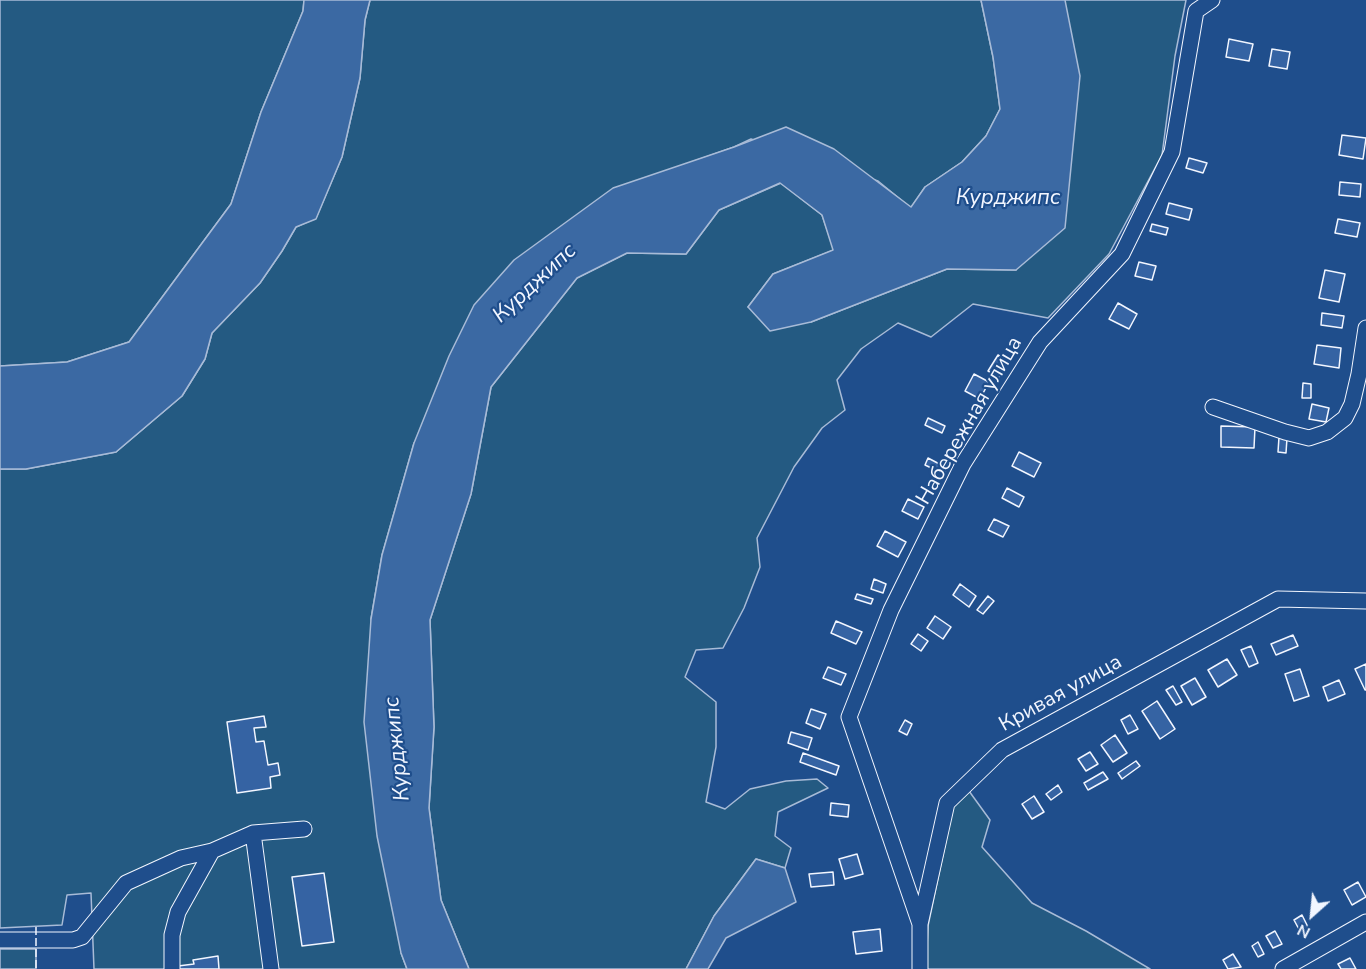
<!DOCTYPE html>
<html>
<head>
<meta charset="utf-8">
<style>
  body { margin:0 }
  #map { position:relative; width:1366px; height:969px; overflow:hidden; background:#1f4e8c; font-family:"Nunito Sans",sans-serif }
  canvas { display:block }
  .north { position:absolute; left:1282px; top:885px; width:60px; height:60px; -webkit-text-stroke:4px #1f4e8c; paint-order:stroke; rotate:207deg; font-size:16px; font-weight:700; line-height:24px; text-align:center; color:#f2f6ff }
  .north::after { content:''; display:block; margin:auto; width:21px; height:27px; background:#f2f6ff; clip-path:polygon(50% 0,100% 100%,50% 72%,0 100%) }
</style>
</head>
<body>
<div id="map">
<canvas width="1366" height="969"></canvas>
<div class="north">N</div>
</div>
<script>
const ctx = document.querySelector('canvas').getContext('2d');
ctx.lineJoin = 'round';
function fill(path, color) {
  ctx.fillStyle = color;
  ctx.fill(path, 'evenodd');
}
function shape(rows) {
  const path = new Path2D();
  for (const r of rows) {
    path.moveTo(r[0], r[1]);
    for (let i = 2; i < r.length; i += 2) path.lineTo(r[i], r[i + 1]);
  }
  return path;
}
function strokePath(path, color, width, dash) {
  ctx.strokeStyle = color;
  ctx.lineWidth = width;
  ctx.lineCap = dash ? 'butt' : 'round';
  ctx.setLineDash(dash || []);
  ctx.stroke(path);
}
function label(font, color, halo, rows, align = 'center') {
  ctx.font = font + ' "Nunito Sans",sans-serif';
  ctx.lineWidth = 4.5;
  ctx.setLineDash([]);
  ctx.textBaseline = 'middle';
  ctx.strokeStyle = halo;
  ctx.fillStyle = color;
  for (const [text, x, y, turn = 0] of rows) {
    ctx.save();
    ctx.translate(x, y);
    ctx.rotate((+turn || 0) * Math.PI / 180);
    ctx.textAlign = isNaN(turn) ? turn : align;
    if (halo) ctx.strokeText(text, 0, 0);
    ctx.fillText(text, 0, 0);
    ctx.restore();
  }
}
const green = shape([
  [0,0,304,0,303,11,261,112,231,204,129,342,67,362,0,366,0,0],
  [370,0,981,0,993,57,1000,109,986,136,962,162,925,187,911,208,878,181,751,139,734,147,675,168,414,443,382,555,371,619,401,953,407,969,94,969,91,893,67,895,62,925,0,928,0,469,26,469,116,452,182,396,205,359,212,333,260,283,282,251,296,227,316,218,342,157,360,78,365,20,370,0],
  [1065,0,1186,0,1175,56,1162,155,1109,254,1048,318,973,304,931,337,898,323,861,349,837,380,845,410,822,428,794,467,757,538,760,567,744,608,723,648,696,650,685,677,716,702,716,747,706,802,725,809,750,789,786,781,817,779,828,788,778,812,775,836,791,848,785,868,756,859,714,916,686,969,469,969,441,900,429,808,434,727,430,620,471,494,491,387,577,278,627,253,686,254,719,210,781,183,822,215,834,250,773,274,748,307,811,322,947,269,1016,270,1065,10,1065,0],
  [969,791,990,820,982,847,1032,903,1086,931,1150,969,926,969,928,926,953,807,969,791],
  [0,949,36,949,36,969,0,969,0,949]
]);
fill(green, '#245a82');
strokePath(green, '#a8bbd7', 1.5);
const water = shape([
  [304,0,370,0,365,20,360,78,342,157,316,219,296,227,282,251,260,283,212,333,205,359,182,396,116,452,26,469,0,469,0,366,67,362,129,342,231,204,261,112,303,11,304,0],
  [981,0,1065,0,1080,76,1065,228,1016,270,947,269,811,322,770,331,748,307,773,274,833,250,822,215,780,183,719,210,686,254,627,253,577,278,491,387,471,494,430,620,434,727,429,808,441,900,469,969,407,969,401,953,377,836,364,722,371,619,382,555,414,443,449,356,474,305,514,260,613,188,734,147,786,127,834,149,911,207,925,187,962,162,986,136,1000,109,993,57,981,0],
  [756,859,785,868,796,902,726,938,708,969,686,969,714,916,756,859]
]);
fill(water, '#3b69a3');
strokePath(water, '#a8bbd7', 1.5);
const building = shape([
  [1229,39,1253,44,1249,61,1226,57,1229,39],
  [1272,49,1290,52,1287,69,1269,66,1272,49],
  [1342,135,1366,138,1363,159,1339,155,1342,135],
  [1189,158,1207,163,1203,173,1186,168,1189,158],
  [1340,182,1361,184,1360,197,1339,195,1340,182],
  [1169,203,1192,209,1189,220,1166,214,1169,203],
  [1338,219,1360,223,1357,237,1335,233,1338,219],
  [1152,224,1168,228,1166,235,1150,231,1152,224],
  [1139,262,1156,266,1152,280,1135,276,1139,262],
  [1325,270,1345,274,1339,302,1319,298,1325,270],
  [1118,303,1137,314,1129,329,1109,319,1118,303],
  [1322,313,1344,316,1342,328,1321,325,1322,313],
  [1317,345,1341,348,1339,368,1314,364,1317,345],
  [998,355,1008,361,999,377,988,371,998,355],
  [974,374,989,382,980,399,965,391,974,374],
  [1303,383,1311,384,1311,398,1302,398,1303,383],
  [1312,404,1329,408,1326,422,1309,419,1312,404],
  [928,418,945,426,942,433,925,425,928,418],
  [1221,426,1255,427,1254,448,1221,447,1221,426],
  [1279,437,1287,438,1286,453,1278,452,1279,437],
  [1019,452,1041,463,1034,477,1012,466,1019,452],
  [928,458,947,468,944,474,925,465,928,458],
  [1007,488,1024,497,1019,507,1002,498,1007,488],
  [908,499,924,507,918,519,902,511,908,499],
  [994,519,1009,526,1003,537,988,530,994,519],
  [885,531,906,542,898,557,877,546,885,531],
  [874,579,886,584,883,593,871,589,874,579],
  [960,584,976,596,969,607,953,595,960,584],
  [857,594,873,599,871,604,855,599,857,594],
  [988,596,994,601,983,614,977,610,988,596],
  [935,616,951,627,943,639,927,628,935,616],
  [836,621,862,632,856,644,831,633,836,621],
  [918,634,928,641,921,651,911,644,918,634],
  [1293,635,1298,646,1276,655,1271,644,1293,635],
  [1251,646,1258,663,1249,667,1241,650,1251,646],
  [1227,659,1237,675,1218,687,1208,670,1227,659],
  [1366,664,1366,690,1365,690,1355,669,1366,664],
  [828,667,846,674,841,685,823,678,828,667],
  [1300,669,1309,696,1294,701,1285,674,1300,669],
  [1195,678,1206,697,1192,705,1181,686,1195,678],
  [1339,680,1345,694,1328,701,1323,687,1339,680],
  [1173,686,1182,702,1176,705,1166,690,1173,686],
  [1157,701,1175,729,1160,739,1142,711,1157,701],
  [811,709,826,714,820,729,806,723,811,709],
  [1130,715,1138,729,1128,734,1121,720,1130,715],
  [264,716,266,727,254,728,256,742,264,741,268,765,278,763,280,775,270,777,271,788,237,793,227,722,264,716],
  [905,720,912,724,907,735,899,731,905,720],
  [791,732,812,738,808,750,788,743,791,732],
  [1115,735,1127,753,1113,762,1101,745,1115,735],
  [1090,752,1098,764,1086,771,1078,759,1090,752],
  [803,753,839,766,836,775,800,762,803,753],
  [1136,761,1140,766,1122,779,1118,773,1136,761],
  [1103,772,1108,779,1088,790,1084,783,1103,772],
  [1058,785,1062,792,1051,800,1046,794,1058,785],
  [1034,796,1044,812,1032,819,1022,804,1034,796],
  [831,803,849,805,848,817,830,815,831,803],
  [857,854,863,874,845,879,839,859,857,854],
  [833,872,834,885,811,887,809,874,833,872],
  [324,873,334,942,302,946,292,877,324,873],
  [1358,882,1366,897,1352,905,1344,890,1358,882],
  [1302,915,1309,929,1301,933,1294,920,1302,915],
  [880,929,882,951,856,954,853,932,880,929],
  [1275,931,1282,944,1273,948,1266,936,1275,931],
  [1258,942,1264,954,1258,957,1252,946,1258,942],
  [1233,954,1241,967,1228,969,1223,960,1233,954],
  [218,956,219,969,179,969,178,966,194,964,193,960,218,956],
  [1350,958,1356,969,1341,969,1338,964,1350,958]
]);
fill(building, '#3563a3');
strokePath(building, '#f2f6ff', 1.5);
const minor = shape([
  [1213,407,1285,432,1309,438,1327,432,1345,418,1352,404,1359,374,1366,328],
  [253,833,271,969],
  [920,924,849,717,891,610,963,464,1040,342,1122,254,1172,152,1196,11,1212,0],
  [0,940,73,940,82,937,126,883,181,858,212,851,253,833,304,829],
  [172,969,172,935,178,912,212,851],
  [920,969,920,924,947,803,1002,750,1278,599,1366,601],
  [1283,969,1366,922]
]);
strokePath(minor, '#f2f6ff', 17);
strokePath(minor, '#1f4e8c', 15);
strokePath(shape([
  [36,927,36,969]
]), '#f2f6ff', 1.5, [8, 3]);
label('21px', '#f2f6ff', '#1f4e8c', [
  ["Набережная улица",970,421,-60],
  ["Кривая улица",1061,694,-29]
]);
label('italic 22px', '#f2f6ff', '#1f4e8c', [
  ["Курджипс",1008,199],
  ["Курджипс",535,284,-43],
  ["Курджипс",398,749,-96]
]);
</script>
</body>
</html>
